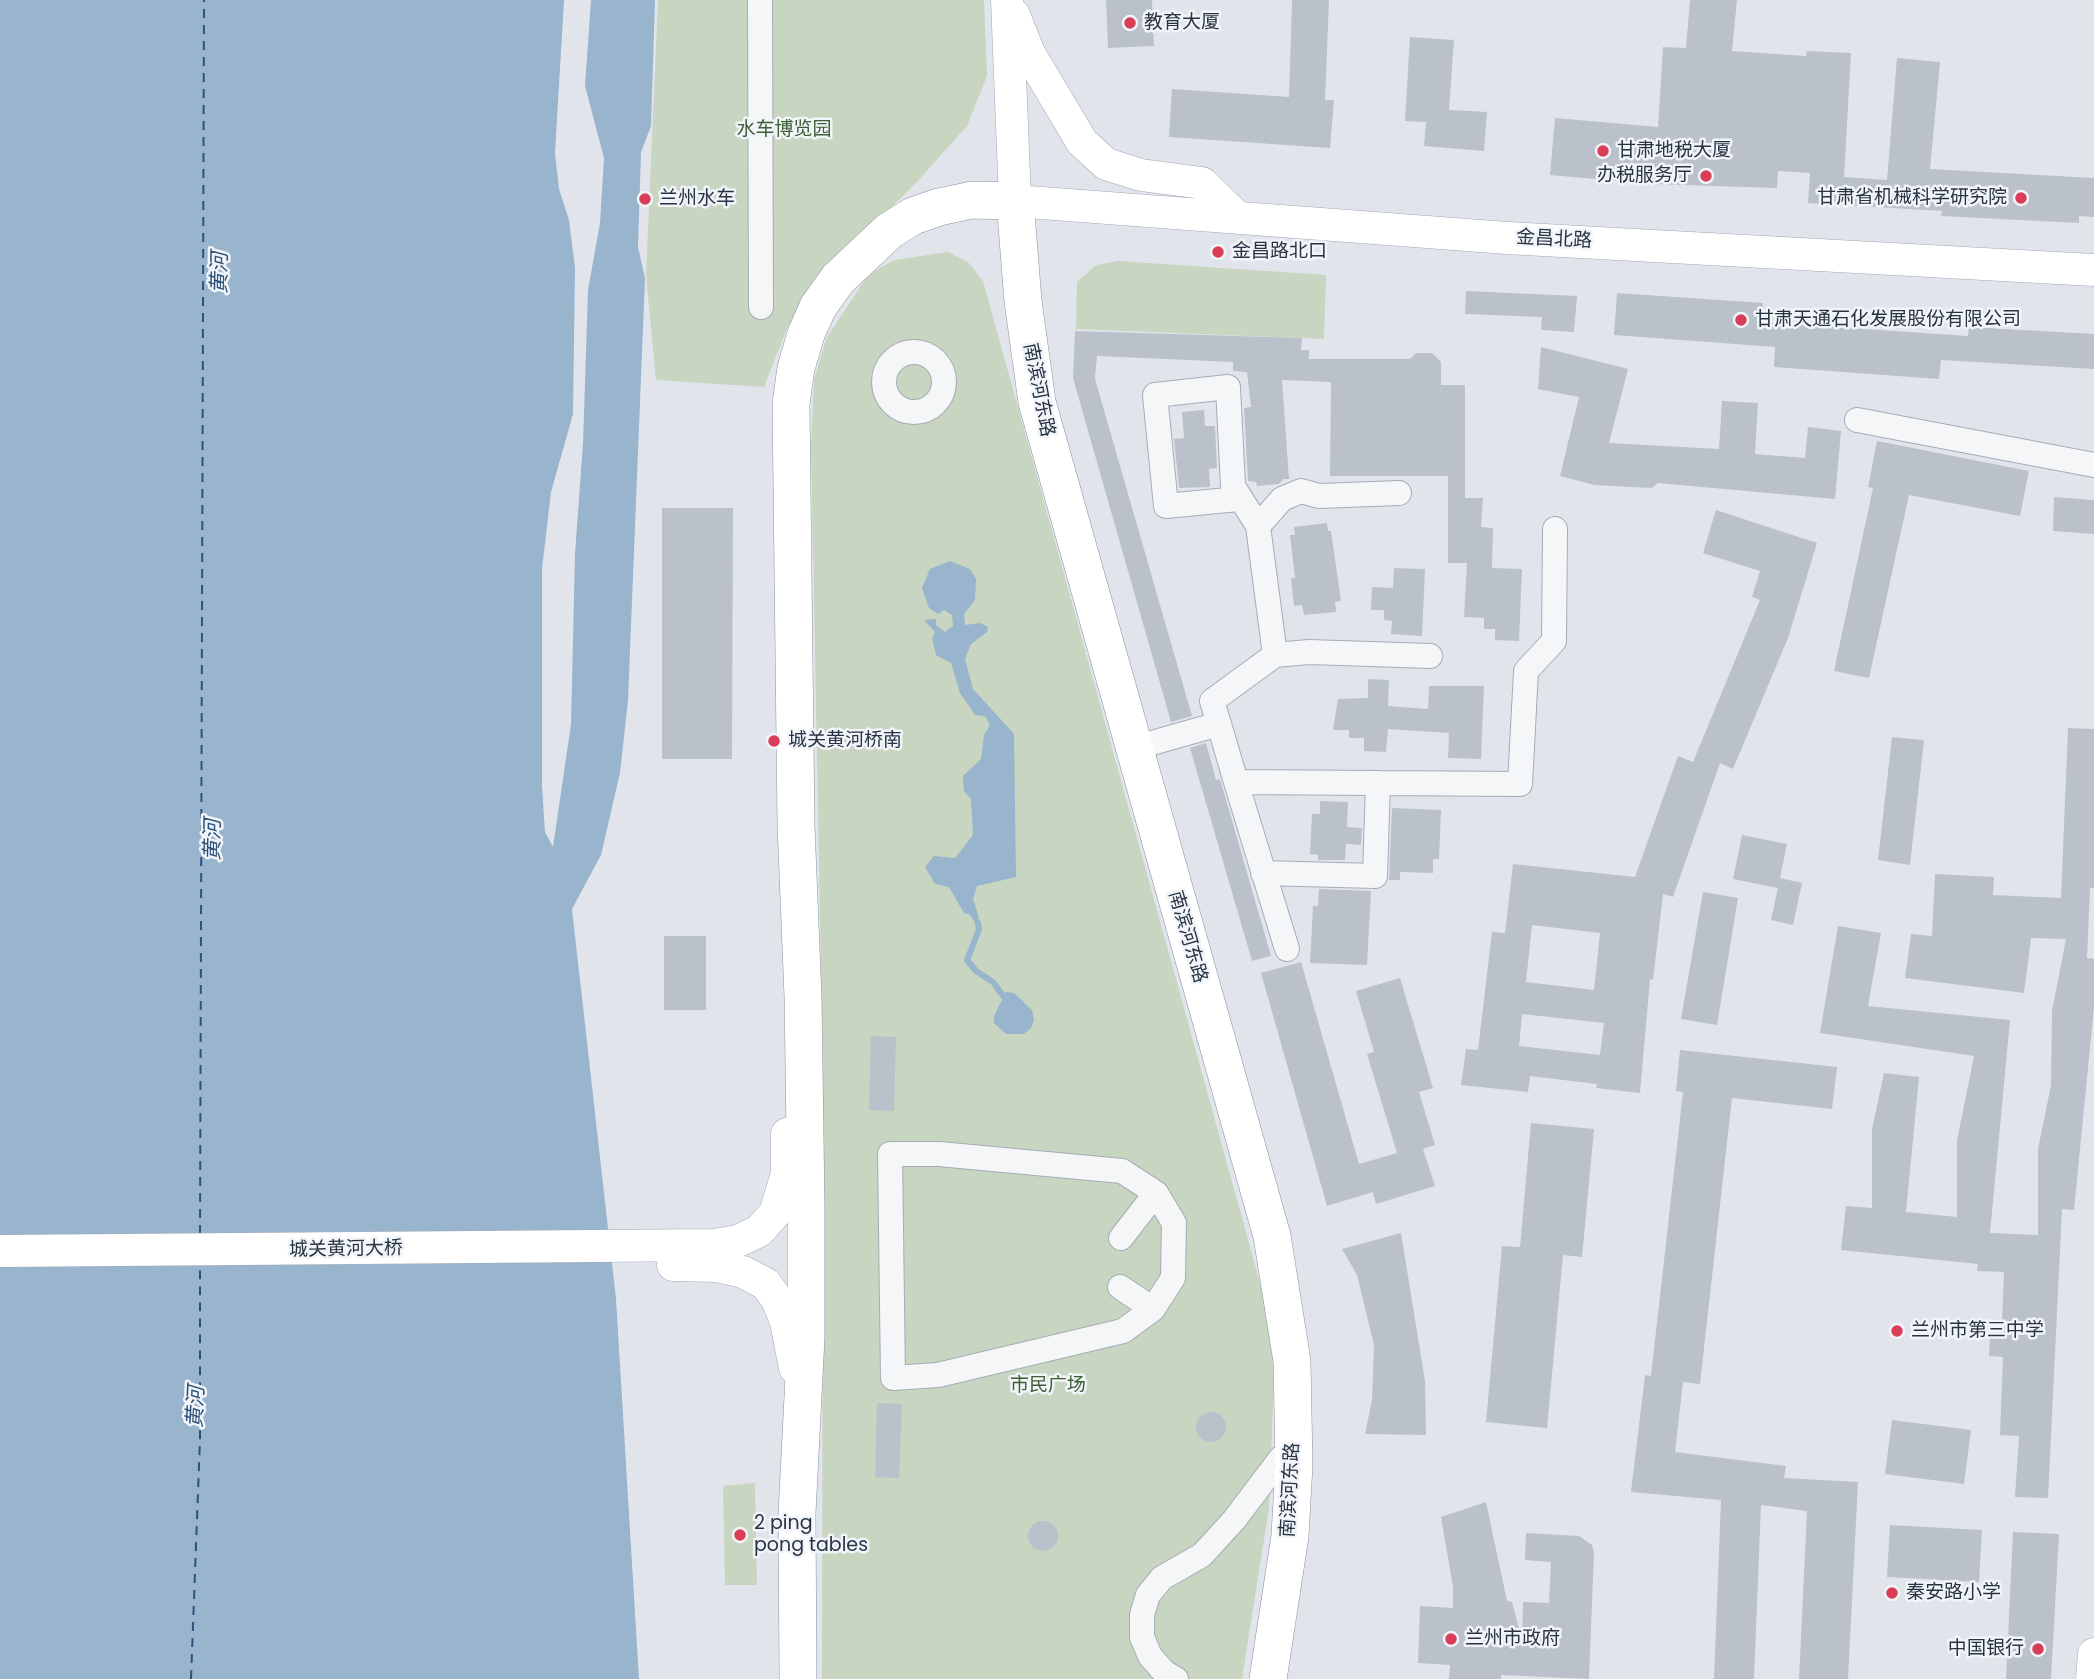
<!DOCTYPE html>
<html>
<head>
<meta charset="utf-8">
<style>
  body { margin:0 }
  canvas { display:block; background:#e1e5eb }
</style>
</head>
<body>
<canvas width="2094" height="1679"></canvas>
<script>
const ctx = document.querySelector('canvas').getContext('2d');
ctx.lineJoin = 'round';
function fill(path, color) {
  ctx.fillStyle = color;
  ctx.fill(path, 'evenodd');
}
function shape(rows) {
  const path = new Path2D();
  for (const r of rows) {
    if (r.length === 3) {
      path.moveTo(r[0] + r[2], r[1]);
      path.arc(r[0], r[1], r[2], 0, 2 * Math.PI);
      continue;
    }
    path.moveTo(r[0], r[1]);
    for (let i = 2; i < r.length; i += 2) path.lineTo(r[i], r[i + 1]);
  }
  return path;
}
function strokePath(path, color, width, dash) {
  ctx.strokeStyle = color;
  ctx.lineWidth = width;
  ctx.lineCap = dash ? 'butt' : 'round';
  ctx.setLineDash(dash || []);
  ctx.stroke(path);
}
function label(font, color, halo, rows, align = 'center') {
  ctx.font = font + ' Poppins,"Noto Sans SC",sans-serif';
  ctx.lineWidth = 5;
  ctx.setLineDash([]);
  ctx.textBaseline = 'middle';
  ctx.strokeStyle = halo;
  ctx.fillStyle = color;
  for (const [text, x, y, turn = 0] of rows) {
    ctx.save();
    ctx.translate(x, y);
    ctx.rotate((+turn || 0) * Math.PI / 180);
    ctx.textAlign = isNaN(turn) ? turn : align;
    if (halo) ctx.strokeText(text, 0, 0);
    ctx.fillText(text, 0, 0);
    ctx.restore();
  }
}
fill(shape([
  [658,0,984,0,987,76,967,126,917,182,827,271,788,326,764,387,656,380,646,275],
  [948,252,969,263,983,281,1260,1283,1275,1356,1269,1508,1242,1679,822,1679,823,1071,811,446,814,380,826,339,868,275,894,260],
  [1118,261,1326,275,1324,339,1076,329,1077,282,1096,265],
  [755,1483,757,1585,725,1585,723,1486]
]), '#c7d5c1');
fill(shape([
  [0,0,564,0,555,153,559,189,569,220,575,268,573,414,551,492,542,569,542,785,545,832,553,847,571,724,575,554,583,443,588,290,600,223,604,158,585,86,591,0,655,0,651,126,641,152,638,247,645,278,628,700,620,773,601,855,572,909,616,1299,639,1679,0,1679],
  [950,561,970,569,976,579,975,600,964,614,965,625,980,623,988,627,987,632,971,644,965,659,973,689,1014,734,1016,877,977,886,973,899,979,918,976,924,969,914,964,913,949,887,935,884,925,867,934,856,955,858,973,835,971,799,964,791,963,776,981,759,984,735,990,725,985,716,975,715,960,693,951,663,936,655,932,638,935,632,924,620,936,619,936,625,945,632,953,626,952,615,944,610,938,614,929,608,922,588,930,569],
  [1006,992,1014,993,1032,1010,1034,1020,1031,1028,1024,1034,1006,1034,994,1023,994,1016]
]), '#99b4cd');
strokePath(shape([
  [978,923,979,930,967,960,976,971,993,982,1003,996]
]), '#99b4cd', 6);
strokePath(shape([
  [200,1234,204,0],
  [191,1679,200,1439,200,1265]
]), '#2e537b', 2, [9, 7]);
fill(shape([
  [1106,0,1152,0,1154,46,1108,48],
  [1292,0,1329,0,1325,100,1334,100,1330,148,1169,137,1172,89,1289,97],
  [1690,0,1737,0,1732,51,1806,56,1807,51,1851,53,1844,177,1887,180,1897,58,1940,62,1930,169,2094,178,2094,217,2079,216,2079,223,1941,216,1942,211,1808,203,1810,173,1778,171,1777,188,1652,184,1550,175,1555,118,1658,127,1663,47,1686,48],
  [1410,37,1454,40,1449,110,1487,112,1484,151,1424,146,1426,122,1405,121],
  [1466,291,1577,296,1574,332,1541,330,1542,317,1465,314],
  [1617,293,1763,303,1761,322,1968,336,1969,327,2094,334,2094,369,1941,360,1939,379,1774,367,1775,347,1614,335],
  [1075,331,1302,338,1301,350,1309,350,1309,359,1410,359,1416,353,1432,353,1441,362,1441,385,1465,385,1465,498,1483,498,1481,527,1493,528,1492,568,1522,569,1519,641,1495,640,1495,629,1484,629,1484,618,1464,617,1467,563,1448,563,1448,476,1330,476,1331,382,1282,380,1289,479,1283,479,1279,484,1257,486,1256,482,1248,481,1244,408,1251,407,1247,372,1233,371,1233,362,1097,356,1095,379,1192,716,1171,722,1073,378],
  [1541,347,1628,369,1609,443,1719,449,1722,401,1758,403,1755,454,1805,458,1808,427,1841,431,1835,499,1658,483,1652,488,1594,485,1560,476,1579,397,1538,389],
  [1204,410,1205,426,1215,426,1217,468,1209,469,1210,487,1179,488,1174,439,1184,438,1182,412],
  [1877,441,2029,471,2020,516,1909,495,1869,678,1834,671,1873,488,1868,487],
  [2054,497,2094,500,2094,534,2053,531],
  [662,508,733,508,732,759,662,759],
  [1716,510,1817,543,1788,638,1733,769,1720,763,1673,897,1663,894,1653,980,1650,979,1640,1093,1596,1088,1597,1084,1530,1076,1528,1092,1461,1085,1466,1049,1478,1050,1492,932,1505,933,1513,864,1635,877,1678,756,1693,762,1760,600,1752,597,1760,571,1703,553],
  [1532,925,1600,933,1594,990,1526,982],
  [1522,1014,1604,1023,1600,1055,1519,1046],
  [1327,523,1328,531,1331,531,1341,601,1335,602,1336,612,1304,615,1302,605,1294,606,1291,578,1295,578,1290,535,1295,535,1294,527],
  [1394,568,1425,569,1422,636,1391,634,1392,621,1384,620,1384,610,1371,610,1372,587,1393,588],
  [1368,679,1389,680,1388,706,1428,709,1429,686,1484,686,1481,759,1448,758,1449,733,1388,729,1386,752,1364,751,1364,738,1349,738,1349,730,1333,730,1338,699,1368,698],
  [2068,728,2094,729,2094,888,2090,888,2087,958,2094,959,2094,1007,2074,1210,2062,1209,2048,1498,2015,1497,2019,1436,2000,1435,2003,1357,1989,1356,1991,1319,2002,1320,2004,1272,1977,1271,1978,1264,1841,1250,1846,1206,1872,1208,1872,1129,1884,1073,1919,1077,1906,1212,1957,1217,1957,1140,1974,1056,1820,1033,1838,926,1881,933,1868,1006,2010,1020,1990,1233,2038,1235,2038,1149,2051,1085,2052,1011,2066,939,2031,938,2024,993,1905,978,1911,934,1932,936,1935,874,1994,877,1993,895,2061,898],
  [1892,737,1924,740,1910,865,1878,860],
  [1206,743,1216,780,1220,779,1271,956,1252,961,1190,748],
  [1320,801,1348,802,1347,827,1362,828,1361,845,1346,844,1345,860,1318,860,1318,855,1310,854,1312,814,1320,814],
  [1392,808,1441,810,1439,859,1433,859,1433,873,1400,872,1400,880,1389,880],
  [1742,835,1787,844,1778,888,1733,879],
  [1780,878,1802,883,1793,925,1771,920],
  [1319,889,1371,891,1367,965,1310,963,1313,906,1318,906],
  [1703,892,1738,898,1717,1025,1681,1019],
  [664,936,706,936,706,1010,664,1010],
  [1301,962,1359,1164,1397,1153,1367,1054,1374,1052,1356,991,1400,978,1433,1088,1419,1092,1435,1145,1423,1149,1435,1186,1376,1204,1373,1192,1327,1206,1261,973],
  [871,1036,896,1037,894,1111,869,1110],
  [1680,1050,1837,1067,1832,1109,1732,1098,1700,1384,1683,1382,1675,1452,1786,1466,1784,1478,1858,1482,1848,1679,1799,1679,1807,1511,1761,1505,1754,1679,1714,1679,1721,1500,1631,1492,1645,1375,1651,1376,1683,1092,1676,1091],
  [1531,1123,1594,1129,1582,1257,1563,1255,1547,1428,1486,1422,1502,1246,1520,1247],
  [1401,1233,1425,1381,1426,1435,1365,1434,1372,1400,1374,1345,1357,1275,1342,1249],
  [877,1403,902,1404,899,1478,875,1477],
  [1211,1427,15],
  [1892,1420,1971,1430,1964,1484,1885,1474],
  [1486,1502,1507,1601,1512,1602,1522,1641,1523,1602,1549,1603,1551,1562,1525,1560,1526,1533,1579,1536,1592,1545,1594,1552,1589,1679,1501,1675,1501,1679,1449,1679,1450,1665,1418,1663,1420,1606,1453,1608,1453,1587,1441,1517],
  [1043,1536,15],
  [1890,1525,1982,1530,1979,1582,1887,1577],
  [2013,1532,2059,1534,2051,1679,2006,1679]
]), '#bac1cb');
const minor = shape([
  [760,0,761,307],
  [914,382,30],
  [1857,420,2094,465],
  [1238,499,1166,506,1155,395,1228,387,1233,486,1258,526],
  [1275,655,1309,652,1430,656],
  [1219,724,1212,701,1275,655,1258,526,1282,499,1301,491,1319,496,1399,493],
  [1134,748,1219,724,1236,782,1520,784,1526,671,1554,641,1555,529],
  [1236,782,1287,949],
  [1263,873,1375,876,1378,783],
  [890,1154,939,1154,1122,1171,1156,1193,1174,1223,1173,1278,1153,1309,1123,1331,938,1375,893,1378,890,1154],
  [1121,1238,1156,1193],
  [1120,1287,1153,1309],
  [1176,1679,1164,1672,1150,1656,1142,1637,1142,1615,1148,1595,1162,1578,1202,1555,1234,1520,1281,1458]
]);
const major = shape([
  [1007,0,1015,201,1507,238,2094,270],
  [1014,15,1029,53,1082,142,1106,164,1141,175,1202,183,1238,218],
  [0,1251,714,1245,738,1241,759,1231,775,1213,787,1174,787,1134],
  [673,1265,716,1266,743,1272,766,1284,778,1301,786,1322,795,1368],
  [2092,1679,2094,1654]
]);
const highway = shape([
  [798,1679,797,1513,806,1338,806,1207,803,997,796,825,791,404,796,368,806,334,818,307,838,279,889,231,913,216,939,207,972,200,1015,201,1023,301,1037,402,1272,1236,1292,1361,1294,1465,1290,1536,1268,1679]
]);
strokePath(minor, '#a6acb6', 26);
strokePath(major, '#9fa9b7', 33);
strokePath(highway, '#8792a2', 38);
strokePath(minor, '#f4f6f8', 24);
strokePath(major, '#fff', 32);
strokePath(highway, '#fff', 37);
for (const [x, y, r, color] of [
  [1130,23,7,"#d93d58"],
  [1603,151,7,"#d93d58"],
  [1706,176,7,"#d93d58"],
  [2021,198,7,"#d93d58"],
  [645,199,7,"#d93d58"],
  [1218,252,7,"#d93d58"],
  [1741,320,7,"#d93d58"],
  [774,741,7,"#d93d58"],
  [1897,1331,7,"#d93d58"],
  [740,1535,7,"#d93d58"],
  [1892,1593,7,"#d93d58"],
  [1451,1639,7,"#d93d58"],
  [2038,1649,7,"#d93d58"]
]) {
  const dot = new Path2D();
  dot.arc(x, y, r, 0, 2 * Math.PI);
  ctx.fillStyle = color;
  ctx.fill(dot);
  strokePath(dot, '#f1f4f8', 2.5);
}
label('19px', '#283344', '#f1f4f8', [
  ["教育大厦",1144,23],
  ["甘肃地税大厦",1617,151],
  ["办税服务厅",1692,176,"right"],
  ["甘肃省机械科学研究院",2007,198,"right"],
  ["兰州水车",659,199],
  ["金昌路北口",1232,252],
  ["甘肃天通石化发展股份有限公司",1755,320],
  ["城关黄河桥南",788,741],
  ["兰州市第三中学",1911,1331],
  ["2 ping",754,1524],
  ["pong tables",754,1546],
  ["秦安路小学",1906,1593],
  ["兰州市政府",1465,1639],
  ["中国银行",2024,1649,"right"]
], 'left');
label('19px', '#3d6034', '#f1f4f8', [
  ["水车博览园",784,130],
  ["市民广场",1048,1386]
]);
label('19px', '#283344', '#f1f4f8', [
  ["金昌北路",1554,240,3],
  ["南滨河东路",1038,390,79],
  ["南滨河东路",1187,937,74],
  ["城关黄河大桥",346,1250,-1],
  ["南滨河东路",1291,1490,-87]
]);
label('italic 21px', '#2e537b', '#f1f4f8', [
  ["黄河",221,273,-89],
  ["黄河",214,840,-89],
  ["黄河",197,1407,-87]
]);
</script>
</body>
</html>
